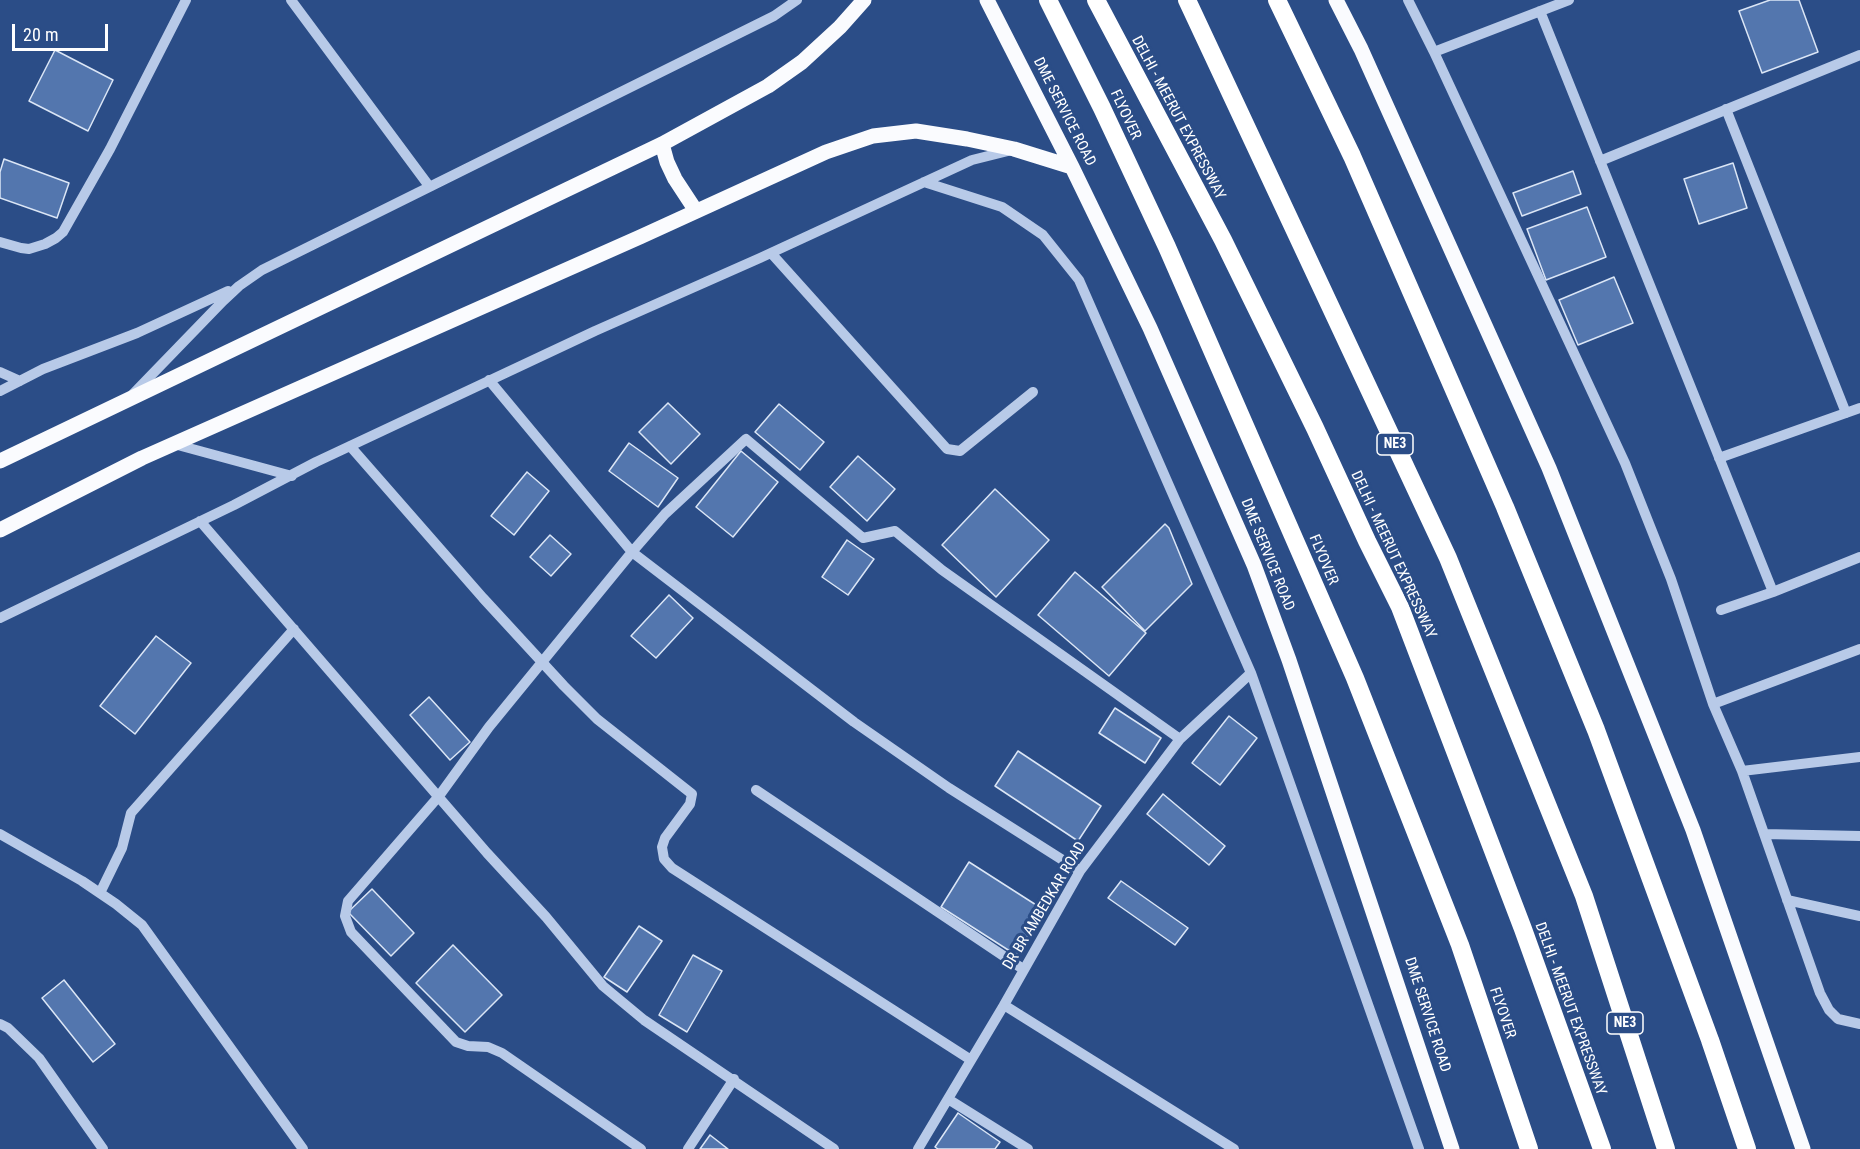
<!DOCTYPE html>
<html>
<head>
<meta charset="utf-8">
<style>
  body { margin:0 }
  #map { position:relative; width:1860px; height:1149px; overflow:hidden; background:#2b4d87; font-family:"Roboto Condensed",sans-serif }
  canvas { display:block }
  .scale { position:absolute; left:12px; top:24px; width:96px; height:27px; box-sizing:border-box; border:3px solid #fff; border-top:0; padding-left:8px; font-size:18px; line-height:21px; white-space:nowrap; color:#fff; -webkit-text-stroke:4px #2b4d87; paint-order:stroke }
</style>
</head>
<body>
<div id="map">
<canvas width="1860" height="1149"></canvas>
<div class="scale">20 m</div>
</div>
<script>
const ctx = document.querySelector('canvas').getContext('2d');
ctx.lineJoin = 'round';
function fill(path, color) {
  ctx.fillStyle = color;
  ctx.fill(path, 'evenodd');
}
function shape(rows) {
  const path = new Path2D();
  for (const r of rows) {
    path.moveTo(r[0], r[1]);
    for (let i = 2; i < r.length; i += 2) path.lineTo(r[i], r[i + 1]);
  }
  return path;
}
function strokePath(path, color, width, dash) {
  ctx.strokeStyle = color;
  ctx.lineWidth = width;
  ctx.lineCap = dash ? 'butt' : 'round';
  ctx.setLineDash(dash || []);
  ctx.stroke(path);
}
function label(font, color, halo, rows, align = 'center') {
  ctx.font = font + ' "Roboto Condensed",sans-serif';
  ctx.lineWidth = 6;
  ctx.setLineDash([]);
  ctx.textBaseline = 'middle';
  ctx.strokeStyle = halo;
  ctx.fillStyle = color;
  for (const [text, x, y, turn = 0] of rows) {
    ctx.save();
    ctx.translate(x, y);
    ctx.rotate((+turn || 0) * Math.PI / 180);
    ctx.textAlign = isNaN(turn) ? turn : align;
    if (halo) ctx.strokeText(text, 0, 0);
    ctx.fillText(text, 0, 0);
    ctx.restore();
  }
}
const building = shape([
  [1770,0,1799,0,1818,52,1762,73,1739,11,1770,0],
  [55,50,113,80,88,131,29,101,55,50],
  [4,159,69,183,57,218,0,198,0,172,4,159],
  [1733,163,1747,208,1699,224,1684,179,1733,163],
  [1573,171,1581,194,1522,216,1513,193,1573,171],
  [1587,207,1606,257,1546,280,1527,229,1587,207],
  [1614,277,1633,323,1578,345,1559,300,1614,277],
  [668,403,700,434,671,464,639,432,668,403],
  [779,404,824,442,800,470,755,432,779,404],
  [629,443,678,478,658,507,609,471,629,443],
  [741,451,778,482,733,537,696,507,741,451],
  [858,456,895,489,867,521,830,487,858,456],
  [527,472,549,491,514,535,491,516,527,472],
  [995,489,1049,540,996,597,942,545,995,489],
  [1165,524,1169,528,1192,584,1145,631,1102,587,1165,524],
  [550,535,571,554,551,576,530,557,550,535],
  [847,540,874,559,848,595,822,577,847,540],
  [1075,572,1146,633,1109,676,1038,615,1075,572],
  [669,595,693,618,656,658,631,636,669,595],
  [156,636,191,663,135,734,100,706,156,636],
  [429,697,470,742,450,760,410,715,429,697],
  [1115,708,1161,738,1145,763,1099,733,1115,708],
  [1229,716,1257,738,1220,785,1192,763,1229,716],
  [1018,751,1101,806,1078,841,995,786,1018,751],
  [1163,794,1225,846,1209,865,1147,814,1163,794],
  [969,862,1044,910,1016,955,941,907,969,862],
  [1121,881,1188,928,1175,945,1108,898,1121,881],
  [372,889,414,933,391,956,348,912,372,889],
  [639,926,662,941,627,992,604,977,639,926],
  [453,945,502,995,465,1032,416,983,453,945],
  [693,955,722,971,687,1032,659,1015,693,955],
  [64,980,115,1044,93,1062,42,998,64,980],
  [958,1113,1000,1142,995,1149,938,1149,935,1147,958,1113],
  [710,1135,728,1149,700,1149,710,1135]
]);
fill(building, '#5376ae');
strokePath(building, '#dbe6f6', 1.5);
strokePath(shape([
  [291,0,429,186],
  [1408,0,1434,52,1625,463,1671,579,1713,704,1742,771,1820,993,1829,1010,1838,1019,1860,1024],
  [1540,11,1773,592],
  [1434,52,1569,0],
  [1726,109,1846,413],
  [1600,161,1860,55],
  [924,182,1002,207,1043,235,1079,280,1251,673,1419,1149],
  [0,242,21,248,29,249,45,244,56,238,63,232,110,149,186,0],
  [771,253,947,449,960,451,1033,392],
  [0,372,20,381],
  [489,380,632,552,854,722,949,788,1080,871],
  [0,391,43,369,137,333,228,291],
  [133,394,223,301,239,286,262,270,774,16,797,0],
  [174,444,292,476],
  [350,446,483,598,564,686,597,719,692,794,690,804,665,838,662,847,664,859,672,868,971,1060],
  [1719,458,1860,408],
  [200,521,487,853,546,917,603,986,644,1020,834,1149],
  [1721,610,1773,592,1860,557],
  [0,618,234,505,316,462,595,331,760,258,972,160,1012,150],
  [1713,704,1860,649],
  [1742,771,1860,757],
  [756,790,1023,969],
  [0,834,82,881,116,904,142,925,303,1149],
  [1764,834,1860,836],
  [100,893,122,848,131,813,294,629],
  [1787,900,1860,916],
  [1004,1005,1234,1149],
  [0,1024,8,1028,39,1058,103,1149],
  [948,1099,1028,1149],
  [641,1149,502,1053,488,1047,468,1046,456,1042,351,932,345,916,348,901,439,796,489,727,632,552,665,514,746,439,863,538,895,531,942,570,1180,739],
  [688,1149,734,1079],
  [918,1149,1004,1005,1080,871,1180,739,1251,673]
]), '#b8cae8', 10);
strokePath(shape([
  [987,0,1072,167,1150,328,1254,565,1289,660,1452,1149],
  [1336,0,1361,49,1549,468,1693,830,1803,1149],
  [662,144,667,162,675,179,696,211],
  [0,461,662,144,768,86,802,62,840,27,864,0],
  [0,530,142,458,640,237,826,152,873,136,916,131,967,139,1014,149,1072,167]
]), '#fafbfe', 15);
strokePath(shape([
  [1048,0,1102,108,1167,247,1355,678,1460,945,1529,1149],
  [1096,0,1223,240,1315,428,1367,541,1400,607,1523,929,1602,1149],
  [1187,0,1448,558,1584,896,1666,1149],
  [1277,0,1352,156,1505,507,1596,730,1710,1040,1747,1149]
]), '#fff', 18);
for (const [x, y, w] of [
  [1395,444,36],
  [1625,1023,36]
]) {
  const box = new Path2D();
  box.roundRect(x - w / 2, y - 11, w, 22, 4.5);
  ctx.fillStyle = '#2b4d87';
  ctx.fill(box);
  strokePath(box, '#fff', 1.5);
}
label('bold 14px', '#fff', null, [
  ["NE3",1395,444],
  ["NE3",1625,1023]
]);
label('15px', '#fff', '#2b4d87', [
  ["DME SERVICE ROAD",1064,112,63],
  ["FLYOVER",1125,115,65],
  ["DELHI - MEERUT EXPRESSWAY",1178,118,62],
  ["DME SERVICE ROAD",1267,555,68],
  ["DELHI - MEERUT EXPRESSWAY",1393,555,65],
  ["FLYOVER",1323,560,67],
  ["DR BR AMBEDKAR ROAD",1045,906,-59],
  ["DELHI - MEERUT EXPRESSWAY",1570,1009,70],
  ["FLYOVER",1502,1013,71],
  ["DME SERVICE ROAD",1427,1015,72]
]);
</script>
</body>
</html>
